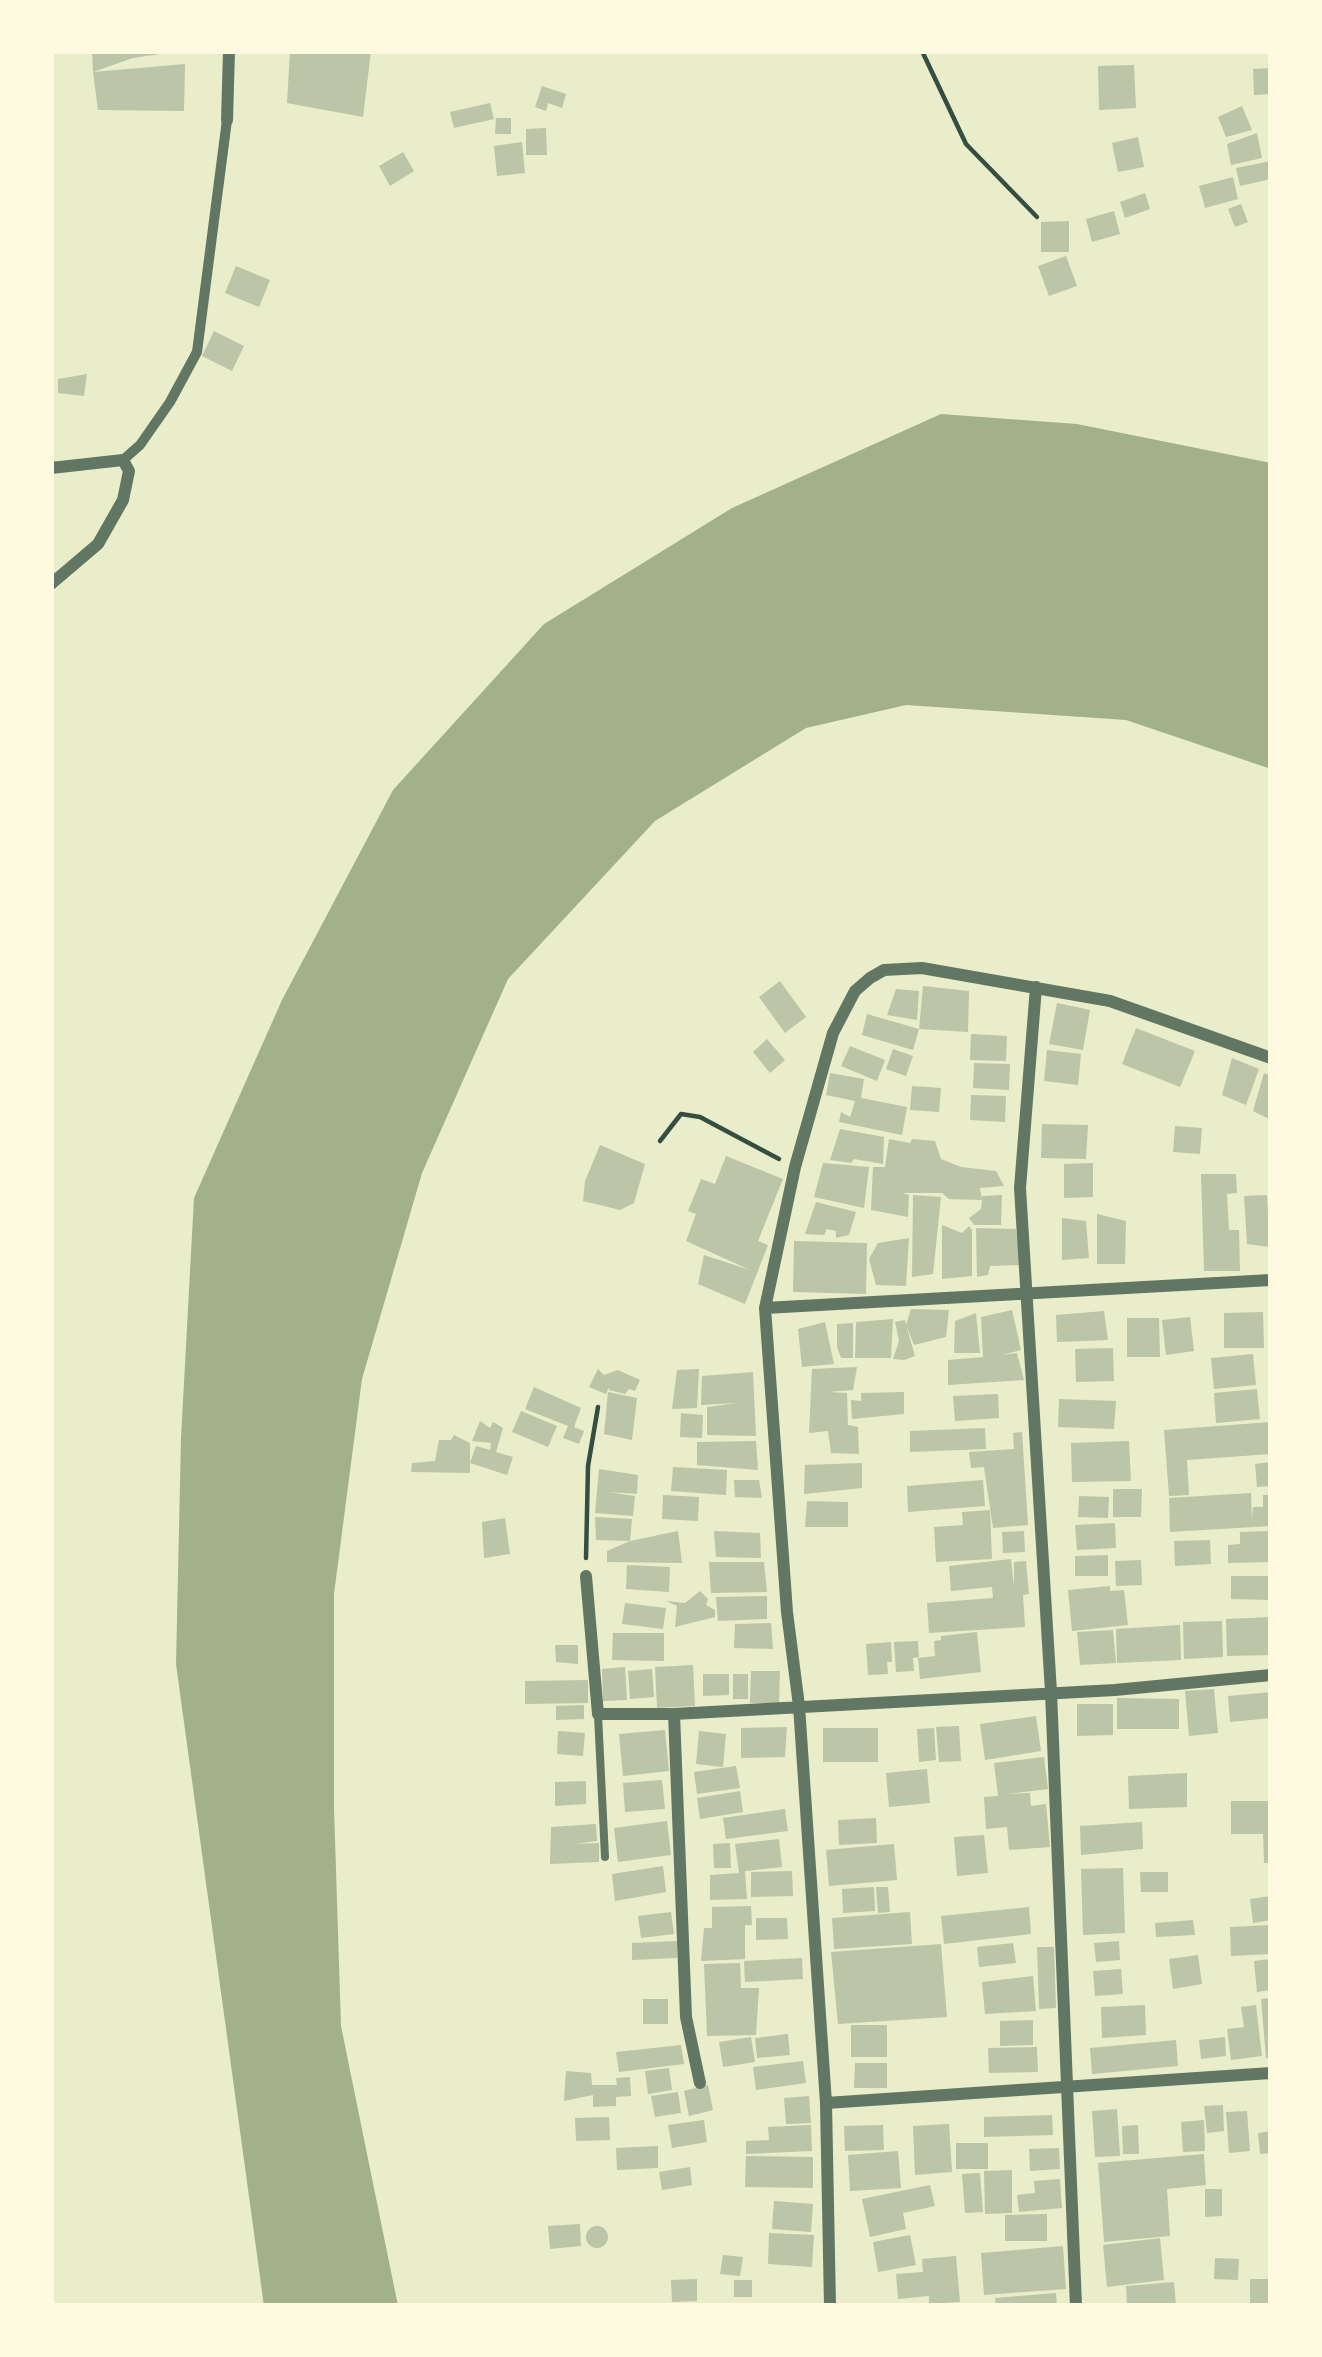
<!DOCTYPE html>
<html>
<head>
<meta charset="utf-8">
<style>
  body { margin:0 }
  #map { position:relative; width:1322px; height:2357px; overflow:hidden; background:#e9edc9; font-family:Spectral,serif }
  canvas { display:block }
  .frame { position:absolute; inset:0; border:54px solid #fefae0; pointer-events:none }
</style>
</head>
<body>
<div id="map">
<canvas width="1322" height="2357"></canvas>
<div class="frame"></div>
</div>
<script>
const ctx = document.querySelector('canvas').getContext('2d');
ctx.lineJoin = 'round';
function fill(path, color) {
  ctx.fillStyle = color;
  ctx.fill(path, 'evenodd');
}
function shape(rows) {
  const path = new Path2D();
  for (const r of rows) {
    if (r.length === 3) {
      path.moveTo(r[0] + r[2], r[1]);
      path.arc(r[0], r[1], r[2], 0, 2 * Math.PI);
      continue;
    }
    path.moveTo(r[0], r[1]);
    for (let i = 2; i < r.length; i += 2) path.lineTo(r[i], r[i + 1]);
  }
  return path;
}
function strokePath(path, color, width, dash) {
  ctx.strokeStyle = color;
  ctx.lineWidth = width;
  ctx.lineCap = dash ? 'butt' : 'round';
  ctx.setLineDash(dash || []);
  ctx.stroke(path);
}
fill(shape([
  [941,414,1077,424,1271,463,1271,769,1126,720,906,705,806,728,655,821,508,979,422,1173,362,1379,334,1594,334,1808,341,2026,398,2306,264,2306,176,1664,181,1438,194,1198,282,1000,393,790,544,624,732,508]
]), '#a3b18a');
fill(shape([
  [92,51,160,54,133,58,93,72,185,64,184,111,98,110,93,72],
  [290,51,371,51,363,117,287,103],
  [1134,65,1136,108,1099,110,1098,66],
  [1271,68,1271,94,1254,95,1253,69],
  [542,86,566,94,562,108,548,103,546,111,535,107],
  [490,103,494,119,454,128,450,112],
  [1242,106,1252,130,1226,137,1218,117],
  [496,118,511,118,511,134,495,134],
  [546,128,547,155,526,155,526,129],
  [1257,133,1262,158,1231,165,1227,144],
  [1138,137,1144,167,1118,172,1112,143],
  [522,142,525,173,497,176,494,146],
  [403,152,414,171,390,186,379,166],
  [1271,161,1271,179,1240,186,1236,168],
  [1233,177,1238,199,1205,208,1199,186],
  [1145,193,1150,209,1125,218,1120,202],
  [1241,204,1248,222,1235,227,1228,209],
  [1114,211,1120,234,1092,242,1086,219],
  [1069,221,1069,252,1041,252,1041,222],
  [1066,256,1077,286,1049,296,1038,266],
  [236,266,270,280,259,307,225,293],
  [214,331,244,346,232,371,202,356],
  [87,374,84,396,58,393,58,379],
  [780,981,806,1017,785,1033,759,997],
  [923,986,969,991,968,1032,919,1029,913,1050,862,1035,867,1014,919,1029],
  [896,989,919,991,917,1020,887,1015],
  [1057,1003,1090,1010,1083,1050,1049,1044],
  [1136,1028,1195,1051,1180,1087,1122,1064],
  [971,1034,1007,1036,1006,1061,970,1060],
  [767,1039,785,1060,770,1073,753,1052],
  [850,1046,885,1060,877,1081,841,1066],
  [893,1049,913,1056,906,1076,886,1069],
  [1047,1050,1081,1054,1078,1085,1044,1081],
  [1232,1058,1259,1069,1246,1105,1222,1095],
  [974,1063,1010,1064,1009,1090,973,1088],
  [830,1073,864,1079,861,1098,907,1107,902,1135,839,1122,841,1112,850,1117,855,1101,826,1095],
  [1264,1073,1271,1076,1271,1120,1253,1111],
  [912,1086,941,1088,939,1112,910,1110],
  [971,1095,1006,1096,1005,1122,970,1120],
  [1042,1124,1088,1125,1086,1159,1041,1158],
  [1175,1126,1202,1128,1200,1154,1173,1152],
  [840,1129,884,1137,883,1164,854,1159,851,1163,830,1160],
  [889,1139,910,1143,912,1139,935,1141,941,1159,961,1167,996,1171,1004,1186,980,1188,982,1200,982,1196,1002,1195,1001,1225,974,1225,969,1218,981,1209,982,1200,949,1199,942,1193,903,1193,909,1195,908,1217,871,1210,873,1167,885,1167],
  [600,1145,645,1164,634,1203,620,1210,583,1201,585,1181],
  [726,1156,783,1179,758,1241,768,1245,745,1304,698,1284,704,1255,750,1270,686,1241,696,1214,688,1211,701,1179,715,1184],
  [823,1163,869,1167,864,1208,814,1197],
  [1093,1163,1093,1197,1064,1198,1064,1164],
  [1201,1174,1236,1174,1237,1193,1227,1194,1229,1230,1239,1230,1240,1271,1204,1271],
  [913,1195,941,1197,933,1274,912,1277],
  [1267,1195,1270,1247,1247,1244,1244,1196],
  [816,1202,856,1212,849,1235,836,1238,836,1231,827,1229,824,1235,805,1234],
  [1097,1214,1126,1221,1125,1264,1097,1264],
  [1062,1218,1086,1221,1089,1258,1062,1260],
  [942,1225,962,1233,969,1226,972,1230,972,1276,942,1279],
  [976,1228,1016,1229,1020,1265,990,1266,988,1275,977,1277],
  [909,1238,906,1286,876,1285,869,1259,878,1243],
  [794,1241,867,1243,866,1294,793,1292],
  [911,1309,949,1310,946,1337,914,1345,906,1325,915,1356,904,1360,893,1359,899,1341,895,1322,905,1320,906,1325],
  [1012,1310,1021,1350,1002,1355,1017,1353,1024,1380,948,1385,948,1360,983,1357,981,1317],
  [1104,1311,1108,1340,1057,1342,1056,1315],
  [1263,1312,1264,1348,1224,1348,1224,1313],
  [976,1313,980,1353,954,1353,955,1321],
  [1190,1317,1194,1351,1166,1355,1162,1320],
  [1127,1318,1159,1318,1160,1357,1127,1357],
  [893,1319,891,1358,855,1358,856,1322],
  [825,1322,834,1364,802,1367,798,1329],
  [853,1323,853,1358,841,1358,837,1347,837,1324],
  [1113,1348,1114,1381,1076,1382,1075,1349],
  [1253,1354,1256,1385,1214,1389,1211,1358],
  [857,1367,853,1390,828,1392,847,1393,848,1425,858,1427,859,1454,831,1453,828,1431,809,1433,812,1369],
  [598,1369,604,1375,618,1370,640,1380,635,1391,629,1389,625,1394,609,1390,609,1387,606,1394,589,1387],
  [699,1369,697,1408,672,1409,677,1370],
  [753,1372,756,1436,707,1435,707,1407,737,1403,701,1405,702,1376],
  [534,1387,581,1408,574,1427,584,1431,579,1444,563,1438,568,1426,525,1409],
  [1257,1389,1260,1419,1216,1423,1214,1393],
  [608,1392,637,1398,632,1440,604,1434],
  [904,1392,904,1414,852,1419,851,1400,861,1401,861,1393],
  [998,1394,999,1418,955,1421,953,1396],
  [1059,1399,1116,1401,1114,1429,1058,1427],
  [521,1411,557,1426,548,1447,512,1432],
  [681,1413,703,1415,702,1438,680,1437],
  [480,1421,490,1428,493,1422,503,1428,496,1452,513,1457,507,1475,470,1463,476,1446,490,1450,491,1443,472,1441],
  [1271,1422,1271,1454,1187,1460,1189,1495,1169,1496,1164,1430],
  [985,1428,986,1449,910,1452,910,1431],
  [1022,1432,1028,1525,993,1528,984,1467,971,1468,969,1452,1014,1449,1013,1433],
  [454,1435,470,1443,470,1473,411,1472,412,1463,435,1461,439,1440,451,1440],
  [756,1441,758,1470,697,1465,697,1442],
  [1129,1441,1131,1481,1072,1482,1071,1443],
  [1271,1462,1271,1486,1257,1487,1255,1464],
  [862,1463,862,1488,804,1494,805,1465],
  [673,1467,727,1470,726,1495,671,1491],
  [599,1469,638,1475,637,1494,608,1492,635,1496,633,1516,595,1513],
  [734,1480,759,1480,762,1498,735,1497],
  [983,1480,985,1506,908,1512,907,1486],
  [1113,1489,1142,1489,1141,1517,1113,1517],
  [1251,1493,1252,1521,1253,1507,1263,1507,1263,1495,1271,1495,1271,1526,1170,1532,1169,1498],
  [663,1495,699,1497,698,1521,662,1519],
  [1079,1496,1109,1497,1108,1518,1078,1517],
  [807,1501,848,1502,848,1527,805,1527],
  [990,1510,992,1559,936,1562,934,1527,963,1525,962,1512],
  [595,1517,632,1519,630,1541,678,1531,682,1563,607,1562,607,1551,630,1541,596,1540],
  [505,1518,510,1554,484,1558,482,1522],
  [1115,1523,1116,1548,1077,1550,1075,1525],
  [714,1531,760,1533,761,1558,716,1557],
  [1024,1531,1025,1552,1003,1553,1002,1532],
  [1271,1531,1271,1562,1228,1563,1228,1545,1240,1544,1240,1532],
  [1210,1540,1211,1564,1175,1566,1174,1541],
  [1108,1555,1108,1576,1075,1576,1075,1556],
  [1011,1559,1014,1587,1014,1562,1026,1561,1029,1594,1023,1595,1025,1627,929,1633,927,1603,993,1598,992,1587,951,1591,949,1566],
  [1141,1560,1142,1585,1116,1586,1115,1561],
  [709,1562,764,1562,767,1592,711,1593],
  [627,1565,670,1567,669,1592,626,1589],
  [1231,1576,1270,1576,1270,1600,1231,1599],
  [1110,1586,1110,1591,1124,1590,1128,1625,1072,1631,1068,1590],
  [700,1591,708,1599,706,1605,715,1610,715,1617,675,1627,677,1606,666,1601,685,1603],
  [767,1596,767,1619,718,1621,716,1597],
  [625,1603,666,1608,663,1629,622,1624],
  [1271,1617,1271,1655,1227,1656,1226,1619],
  [1222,1621,1223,1657,1184,1659,1183,1622],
  [771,1623,773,1649,734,1648,735,1624],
  [1180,1625,1181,1660,1117,1663,1116,1629],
  [1113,1630,1116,1663,1080,1665,1077,1632],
  [977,1632,981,1672,920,1679,918,1658,935,1656,934,1641,941,1640,941,1636],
  [613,1633,664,1633,664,1661,612,1660],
  [918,1641,919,1657,913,1658,914,1671,896,1672,894,1642],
  [891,1642,892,1662,887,1662,888,1674,868,1675,866,1644],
  [555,1645,578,1645,578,1664,556,1662],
  [693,1665,695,1706,657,1708,655,1667],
  [625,1667,627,1700,603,1701,602,1669],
  [652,1669,654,1697,630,1699,628,1671],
  [751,1671,780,1671,779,1703,750,1703],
  [703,1674,729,1674,729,1695,703,1696],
  [733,1674,748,1674,748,1699,733,1699],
  [588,1680,588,1703,525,1704,525,1681],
  [1214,1689,1218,1733,1189,1736,1185,1691],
  [1271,1692,1271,1718,1230,1722,1228,1696],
  [1117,1698,1179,1699,1179,1729,1117,1729],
  [1077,1704,1113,1704,1113,1735,1077,1736],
  [584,1705,584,1719,556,1720,556,1706],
  [1036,1716,1041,1751,985,1760,980,1724],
  [959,1726,961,1761,939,1762,936,1727],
  [787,1727,785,1757,741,1758,741,1728],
  [823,1728,878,1728,878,1762,823,1762],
  [934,1728,936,1760,919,1762,917,1729],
  [665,1730,669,1771,623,1776,619,1734],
  [558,1731,585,1733,583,1756,557,1754],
  [699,1731,726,1734,723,1767,696,1764],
  [1044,1757,1048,1789,1007,1794,1030,1793,1031,1806,1046,1804,1050,1847,1009,1850,1007,1827,986,1829,984,1797,998,1796,994,1763],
  [736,1766,740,1788,697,1794,694,1772],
  [927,1769,930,1803,889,1807,886,1773],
  [1187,1773,1187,1807,1129,1809,1128,1776],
  [662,1780,665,1809,625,1812,623,1783],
  [586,1781,586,1804,555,1806,555,1782],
  [740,1791,743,1812,700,1819,697,1798],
  [1231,1801,1271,1801,1271,1863,1264,1863,1263,1834,1231,1834],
  [785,1809,788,1831,726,1839,723,1818],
  [876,1818,877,1843,839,1845,838,1820],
  [667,1821,671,1855,618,1862,614,1828],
  [1142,1822,1143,1849,1081,1855,1080,1826],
  [596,1824,597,1841,574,1844,599,1843,599,1862,550,1864,551,1827],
  [984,1835,988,1873,957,1876,954,1837],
  [779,1839,782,1867,745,1871,747,1899,710,1900,710,1875,739,1873,735,1844],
  [730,1843,731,1868,714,1868,713,1844],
  [894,1844,897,1880,829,1886,826,1850],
  [663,1866,666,1892,615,1901,612,1874],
  [1123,1868,1125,1933,1083,1935,1081,1869],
  [792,1871,793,1896,751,1897,751,1872],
  [1140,1872,1168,1872,1168,1892,1141,1892],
  [874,1887,875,1911,843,1913,842,1889],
  [876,1887,888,1887,890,1912,878,1913],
  [1271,1896,1271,1920,1253,1923,1250,1899],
  [751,1906,752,1925,745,1925,745,1959,701,1961,704,1928,712,1928,712,1907],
  [1029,1907,1031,1934,944,1944,941,1916],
  [671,1912,674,1934,641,1938,638,1916],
  [910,1912,912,1944,834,1949,832,1918],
  [756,1918,787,1918,788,1939,756,1940],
  [1193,1920,1195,1935,1156,1937,1155,1923],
  [1271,1925,1271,1954,1231,1956,1230,1927],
  [677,1941,677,1958,632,1960,632,1943],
  [1119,1941,1120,1960,1096,1962,1094,1943],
  [1013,1943,1016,1963,979,1967,977,1947],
  [941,1944,947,2017,838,2024,831,1952],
  [1037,1947,1054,1947,1056,2008,1039,2009],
  [1198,1955,1202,1984,1173,1989,1169,1959],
  [802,1958,803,1979,745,1982,744,1961],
  [1271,1959,1271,1990,1257,1992,1254,1961],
  [740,1963,741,1988,759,1988,756,2035,707,2036,704,1964],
  [1121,1969,1123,1994,1095,1996,1093,1971],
  [1033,1976,1036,2011,985,2014,982,1982],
  [1271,1998,1271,2058,1266,2058,1261,1999],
  [643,1999,668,1999,668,2024,643,2024],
  [1145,2005,1146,2035,1102,2038,1101,2007],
  [1256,2005,1262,2056,1231,2060,1227,2029,1244,2027,1241,2007],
  [1033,2020,1033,2045,1000,2046,1000,2021],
  [851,2025,887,2025,887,2057,851,2057],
  [788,2034,790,2055,757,2058,755,2038],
  [751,2037,755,2062,723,2067,719,2042],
  [1225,2037,1226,2056,1201,2059,1199,2040],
  [1176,2040,1178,2066,1092,2074,1090,2048],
  [681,2045,684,2064,619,2072,616,2052],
  [1037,2047,1038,2072,989,2073,988,2048],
  [803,2061,806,2083,756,2090,753,2067],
  [855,2063,887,2063,887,2088,854,2088],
  [669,2068,672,2090,648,2094,645,2071],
  [566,2071,591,2073,592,2085,617,2085,616,2078,630,2077,631,2096,616,2097,616,2106,593,2107,593,2095,564,2101],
  [708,2085,713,2110,689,2116,684,2091],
  [678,2092,681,2113,655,2117,651,2096],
  [809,2096,811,2123,786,2124,784,2098],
  [1223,2105,1224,2131,1207,2133,1204,2106],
  [1117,2109,1120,2156,1095,2157,1092,2111],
  [1247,2111,1250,2151,1229,2153,1226,2112],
  [1052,2115,1053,2135,984,2137,984,2117],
  [609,2117,610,2140,576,2141,575,2118],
  [704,2120,707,2142,672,2148,668,2125],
  [1204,2120,1205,2151,1183,2152,1181,2122],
  [949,2124,952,2172,915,2175,913,2126],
  [811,2125,812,2151,746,2154,746,2141,769,2140,768,2127],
  [883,2125,884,2150,845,2151,844,2126],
  [1138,2125,1139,2154,1123,2154,1122,2126],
  [1271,2131,1271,2153,1260,2154,1258,2133],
  [956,2143,988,2143,988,2169,956,2169],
  [658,2146,658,2168,617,2170,616,2148],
  [1059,2148,1060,2169,1030,2171,1029,2149],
  [898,2151,901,2188,850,2191,848,2155],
  [1204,2154,1206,2185,1167,2189,1170,2236,1104,2242,1098,2163],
  [746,2156,813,2157,813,2188,745,2187],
  [690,2167,692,2185,662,2190,659,2172],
  [1012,2170,1012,2213,985,2214,984,2171],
  [980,2173,983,2212,965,2213,962,2174],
  [1060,2179,1062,2208,1019,2212,1017,2195,1035,2193,1034,2181],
  [930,2185,935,2206,903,2213,906,2229,870,2237,862,2199],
  [1205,2189,1222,2189,1222,2216,1205,2217],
  [774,2201,813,2204,811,2232,772,2229],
  [1047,2214,1047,2241,1005,2241,1005,2215],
  [580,2224,581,2246,550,2249,548,2226],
  [597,2237,11],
  [769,2233,814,2235,812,2267,768,2264],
  [910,2235,916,2265,878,2272,873,2242],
  [1160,2238,1164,2280,1107,2287,1103,2245],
  [1063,2246,1066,2289,984,2295,981,2253],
  [723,2255,743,2257,740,2276,720,2274],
  [956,2256,960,2302,929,2304,929,2296,898,2299,896,2274,923,2272,922,2259],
  [1215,2258,1239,2259,1238,2280,1214,2279],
  [697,2279,697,2301,672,2302,671,2280],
  [1250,2279,1271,2279,1271,2305,1250,2305],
  [734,2280,752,2280,752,2297,734,2297],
  [1174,2282,1176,2306,1127,2306,1126,2286],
  [1056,2293,1057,2306,996,2306,995,2298]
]), '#bcc5a7');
strokePath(shape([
  [922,51,966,144,1037,217],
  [660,1141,681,1114,700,1117,779,1159],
  [586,1558,588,1466,598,1407]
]), '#344e41', 4.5);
strokePath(shape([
  [598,1715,605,1857]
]), '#617663', 8);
strokePath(shape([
  [123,460,140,445,170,402,197,352,227,120]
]), '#617663', 10);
strokePath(shape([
  [227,120,229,51],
  [51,468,123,460,129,471,123,500,98,544,51,584],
  [1036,987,1020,1188,1051,1692,1076,2306],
  [765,1308,1271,1280],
  [586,1576,598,1714,674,1714,1115,1690,1271,1675],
  [674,1714,686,2017,700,2083],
  [826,2103,1271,2073],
  [830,2306,826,2103,799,1706,787,1612,765,1308,795,1167,833,1033,855,991,870,978,884,970,922,968,1110,1001,1271,1058]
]), '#617663', 12);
</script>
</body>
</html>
